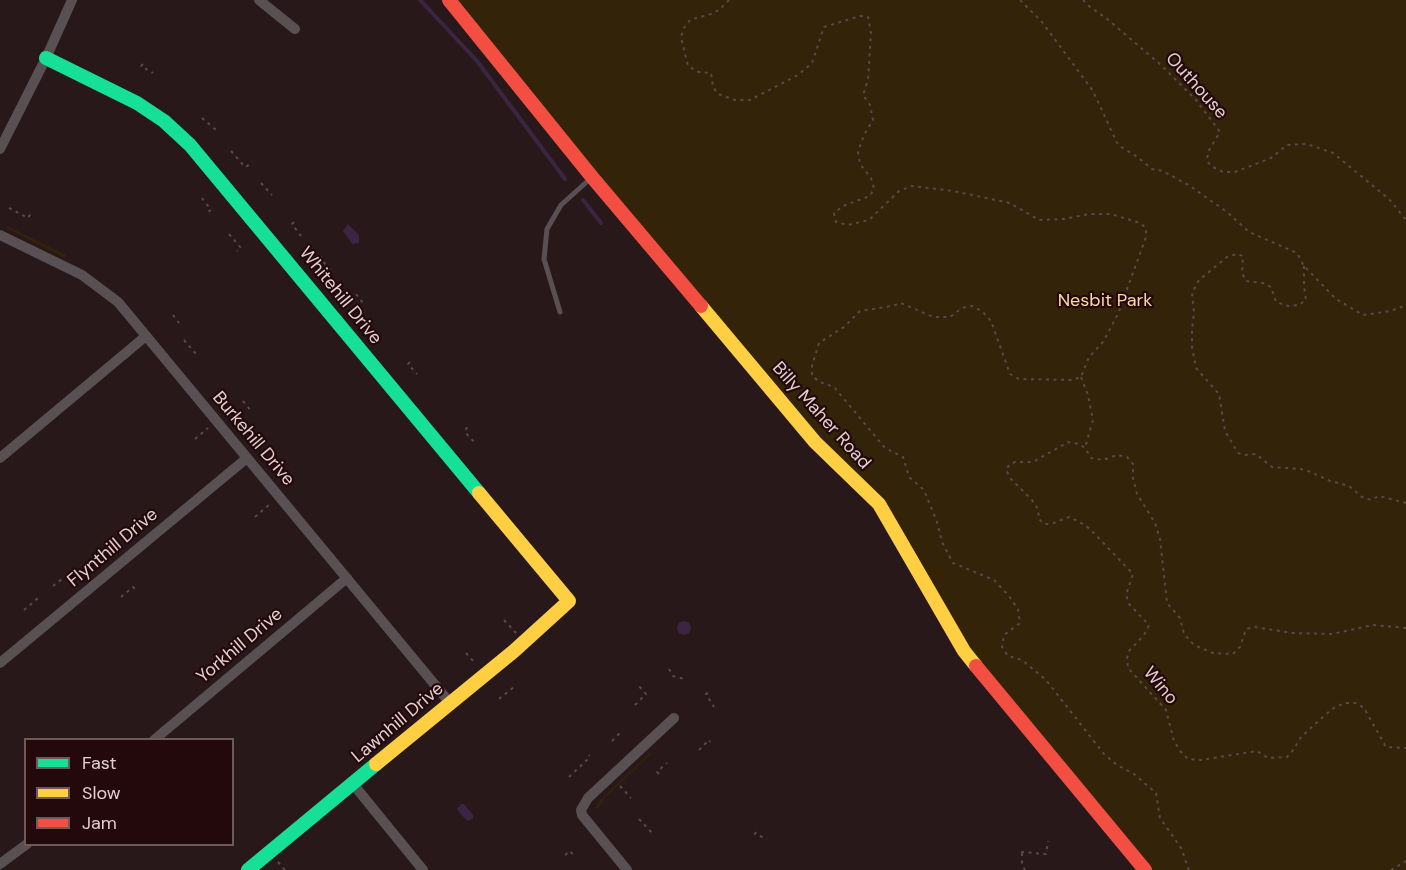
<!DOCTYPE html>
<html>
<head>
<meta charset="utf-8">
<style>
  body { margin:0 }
  #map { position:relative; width:1406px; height:870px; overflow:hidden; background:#28181a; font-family:"DM Sans",sans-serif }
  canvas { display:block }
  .legend { position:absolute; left:24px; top:738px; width:210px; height:108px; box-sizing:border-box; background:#23090b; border:2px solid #705959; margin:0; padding:8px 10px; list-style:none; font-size:18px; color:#e4d0cf }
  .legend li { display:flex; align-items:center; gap:12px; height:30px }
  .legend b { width:30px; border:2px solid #705959 }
</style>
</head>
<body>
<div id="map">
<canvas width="1406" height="870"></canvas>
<ul class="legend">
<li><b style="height:8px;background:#16e098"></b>Fast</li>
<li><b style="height:8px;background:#ffcf43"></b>Slow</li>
<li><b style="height:8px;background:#f24e42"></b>Jam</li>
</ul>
</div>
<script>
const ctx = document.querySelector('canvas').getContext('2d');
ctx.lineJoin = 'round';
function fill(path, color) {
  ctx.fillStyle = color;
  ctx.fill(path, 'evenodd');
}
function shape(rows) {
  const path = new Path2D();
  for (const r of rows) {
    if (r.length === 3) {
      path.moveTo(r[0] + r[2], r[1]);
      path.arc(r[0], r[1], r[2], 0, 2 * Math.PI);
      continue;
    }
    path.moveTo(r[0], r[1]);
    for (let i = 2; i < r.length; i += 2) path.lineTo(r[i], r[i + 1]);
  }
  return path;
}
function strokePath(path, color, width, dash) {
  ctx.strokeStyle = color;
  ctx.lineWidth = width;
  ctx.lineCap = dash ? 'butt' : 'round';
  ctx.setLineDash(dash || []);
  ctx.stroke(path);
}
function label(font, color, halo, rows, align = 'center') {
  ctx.font = font + ' "DM Sans",sans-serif';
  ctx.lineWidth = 4.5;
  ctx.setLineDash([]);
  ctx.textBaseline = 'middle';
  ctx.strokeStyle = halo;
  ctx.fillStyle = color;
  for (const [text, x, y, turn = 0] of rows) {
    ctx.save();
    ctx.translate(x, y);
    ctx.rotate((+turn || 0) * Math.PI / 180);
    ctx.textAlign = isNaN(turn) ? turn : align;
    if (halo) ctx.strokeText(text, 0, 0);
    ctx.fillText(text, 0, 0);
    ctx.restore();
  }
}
fill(shape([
  [445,0,1406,0,1406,870,1143,870,957,638,886,513,803,420],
  [7,226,66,255,65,258,6,228],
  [650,753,651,754,604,799,599,808,596,808,600,800]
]), '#332309');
fill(shape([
  [348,224,359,235,359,243,352,244,343,231],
  [684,628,7],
  [461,804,464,804,473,815,473,818,469,821,466,820,457,809]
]), '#3b2542');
strokePath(shape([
  [420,0,477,61,565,179],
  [583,200,601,223]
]), '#3b2542', 4);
strokePath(shape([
  [729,0,719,10,711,14,690,20,684,28,681,37,688,66,699,72,711,73,713,87,718,94,735,100,750,100,798,75,812,63,824,27,860,16,868,17,871,33,868,80,863,95,870,105,873,120,864,135,858,152,860,164,871,178,874,188,870,196,843,206,834,213,836,222,848,225,869,220,899,191,912,186,953,191,1010,203,1039,220,1064,219,1089,214,1111,214,1140,223,1146,228,1146,237,1118,314,1103,342,1089,357,1081,377,1072,380,1019,379,1010,374,991,321,983,312,972,306,962,308,950,317,933,317,901,303,892,306,860,311,844,327,819,343,812,366,812,376,820,382,834,387,885,448,903,457,909,477,924,490,937,522,942,542,953,563,994,580,1009,596,1018,609,1020,623,1004,635,1002,647,1008,656,1022,660,1046,680,1104,754,1117,765,1134,774,1156,793,1160,818,1181,848,1189,870],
  [1020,0,1042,22,1093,91,1118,145,1136,156,1152,169,1163,171,1190,186,1227,212,1249,232,1297,253,1304,266,1336,299,1363,315,1391,311,1406,305],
  [1083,0,1090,7,1106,18,1161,65,1196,100,1220,132,1208,152,1207,161,1211,166,1223,172,1235,172,1271,158,1287,145,1307,144,1333,153,1389,199,1406,220],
  [143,64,141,66,153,73],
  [202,118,216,130],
  [231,151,245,167,249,165],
  [261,183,272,195],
  [202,198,211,210,208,212],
  [9,208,28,218,31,213],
  [294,222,292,224,301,236],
  [229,234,241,248,237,251],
  [322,257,320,258,331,271],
  [1304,266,1304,286,1306,300,1299,305,1288,306,1276,302,1271,287,1263,283,1246,281,1242,273,1243,256,1237,254,1227,257,1199,280,1192,293,1194,313,1192,330,1192,347,1196,368,1219,394,1225,431,1238,453,1245,455,1256,454,1272,467,1301,469,1311,472,1330,481,1349,486,1362,497,1371,500,1379,496,1406,503],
  [356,294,363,303],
  [173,315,179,323],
  [184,340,196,354,198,353],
  [410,362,408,364,417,374],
  [1081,377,1088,395,1093,420,1085,448],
  [243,401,252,412],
  [467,427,465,432,476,444],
  [195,439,208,428],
  [255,517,270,504],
  [53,586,67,575,65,572],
  [121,597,133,587,135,589],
  [24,610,38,598],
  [504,620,516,633],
  [1406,628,1373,625,1332,634,1293,633,1254,627,1246,629,1240,647,1233,654,1213,653,1194,645,1184,634,1180,618,1167,603,1160,539,1155,523,1137,494,1133,478,1133,464,1127,457,1117,455,1103,460,1091,458,1085,448,1079,444,1068,442,1033,462,1015,462,1009,465,1006,470,1011,479,1032,500,1038,509,1039,519,1044,524,1051,524,1069,517,1078,521,1090,529,1133,574,1126,595,1129,604,1149,625,1144,635,1129,651,1127,658,1128,668,1166,710,1174,741,1181,752,1188,759,1201,760,1257,751,1268,758,1287,757,1294,749,1301,737,1325,715,1335,707,1345,703,1356,703,1364,708,1386,747,1406,748],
  [466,653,476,664],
  [669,669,673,676,684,679],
  [708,693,706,694,714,707],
  [499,699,514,687,515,689],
  [635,705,646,694,639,686],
  [612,741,621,732,620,730],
  [699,750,709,740,710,742],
  [659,774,657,772,667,763],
  [569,777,590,757,589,755],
  [620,786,631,798],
  [639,819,653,834],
  [756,832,755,834,767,839],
  [1021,852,1046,854,1048,841],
  [1022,853,1022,864,1025,870],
  [565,855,570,851,575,857],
  [278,862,285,870],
  [1391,870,1406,861]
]), '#534b4d', 2, [3, 4.5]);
strokePath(shape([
  [560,312,544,259,547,229,561,205,591,178]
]), '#595053', 5);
strokePath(shape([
  [259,0,295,29],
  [0,149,46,58,72,0],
  [0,235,82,275,118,302,450,703],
  [0,458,146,336],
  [0,663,247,458],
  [154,740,347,578],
  [353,784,423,870],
  [0,864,27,844],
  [627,870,582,815,581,810,588,798,674,718]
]), '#595053', 10);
strokePath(shape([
  [46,58,137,103,164,121,190,145,479,493],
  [248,870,376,764]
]), '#16e098', 14);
strokePath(shape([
  [701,306,815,442,879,504,964,651,976,666],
  [376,764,514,651,569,601,479,493]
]), '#ffcf43', 14);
strokePath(shape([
  [449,0,592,177,701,306],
  [976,666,1145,870]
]), '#f24e42', 14);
label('18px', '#e4d0cf', '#23090b', [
  ["Outhouse",1196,86,48],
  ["Whitehill Drive",340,296,51],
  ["Billy Maher Road",821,416,48],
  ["Burkehill Drive",253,439,50],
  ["Flynthill Drive",113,548,-40],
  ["Yorkhill Drive",240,646,-40],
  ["Wino",1160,686,50],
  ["Lawnhill Drive",398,723,-40]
]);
label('18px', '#fadba8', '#23090b', [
  ["Nesbit Park",1105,301]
]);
</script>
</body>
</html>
